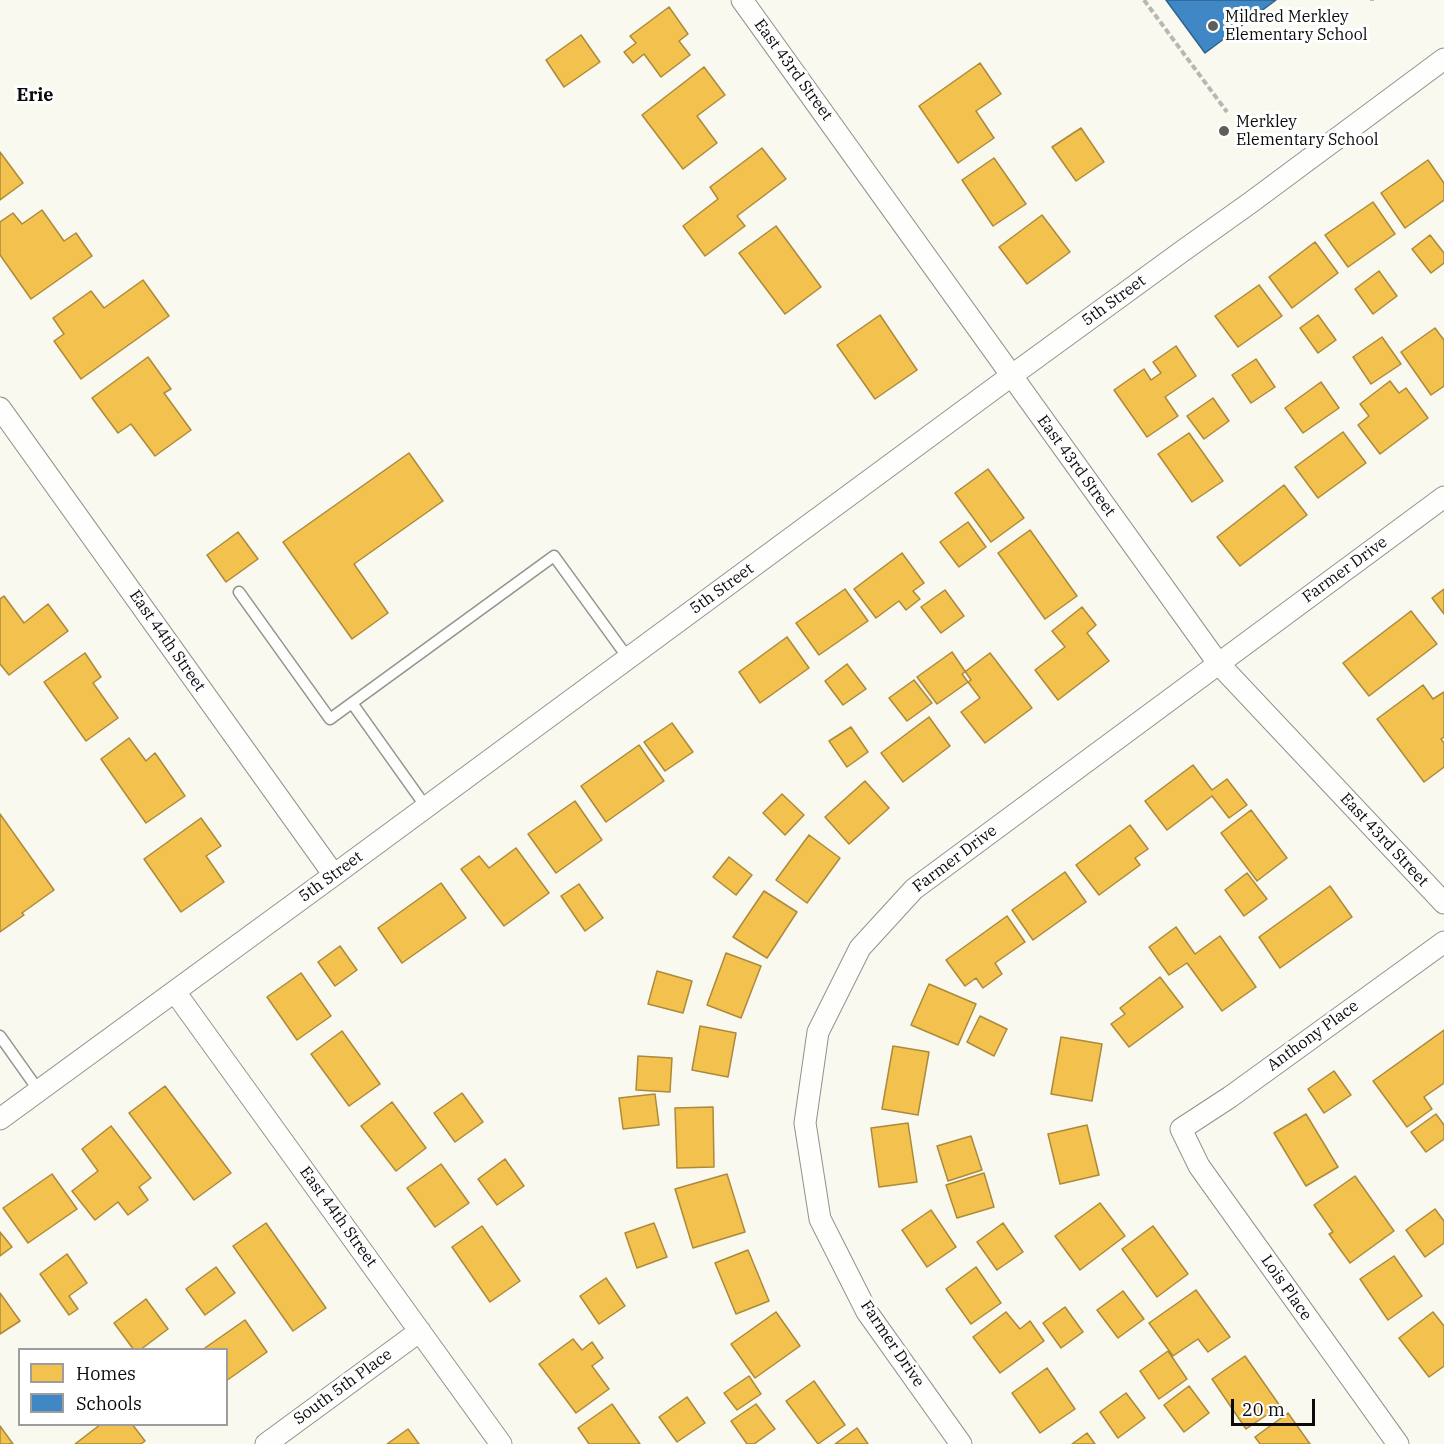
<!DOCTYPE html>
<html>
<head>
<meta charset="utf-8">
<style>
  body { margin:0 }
  #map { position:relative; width:1444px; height:1444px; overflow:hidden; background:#faf9ef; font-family:"IBM Plex Serif",serif }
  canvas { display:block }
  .legend { position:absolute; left:18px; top:1348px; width:210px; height:78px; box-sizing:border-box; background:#fff; border:2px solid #9d9d9d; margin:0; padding:8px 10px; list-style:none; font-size:18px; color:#0b0b0b }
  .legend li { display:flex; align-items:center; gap:12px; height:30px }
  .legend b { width:30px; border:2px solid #9d9d9d }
  .scale { position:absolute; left:1231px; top:1399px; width:84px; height:27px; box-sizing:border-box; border:3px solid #0b0b0b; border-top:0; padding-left:8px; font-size:18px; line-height:21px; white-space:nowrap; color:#0b0b0b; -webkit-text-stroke:4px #fff; paint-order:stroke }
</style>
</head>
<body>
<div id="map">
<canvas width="1444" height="1444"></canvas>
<ul class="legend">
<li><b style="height:16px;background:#f2c14e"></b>Homes</li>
<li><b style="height:16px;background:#3f88c5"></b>Schools</li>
</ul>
<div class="scale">20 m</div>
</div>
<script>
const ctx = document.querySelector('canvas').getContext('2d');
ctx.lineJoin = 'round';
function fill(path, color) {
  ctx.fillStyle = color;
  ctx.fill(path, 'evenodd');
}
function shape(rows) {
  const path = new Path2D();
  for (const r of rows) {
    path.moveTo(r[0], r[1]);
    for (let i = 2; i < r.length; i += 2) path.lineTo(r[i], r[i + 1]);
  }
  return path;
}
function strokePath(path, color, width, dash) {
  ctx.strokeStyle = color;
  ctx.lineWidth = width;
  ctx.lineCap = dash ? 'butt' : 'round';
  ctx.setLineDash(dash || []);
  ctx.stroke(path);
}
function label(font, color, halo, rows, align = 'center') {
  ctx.font = font + ' "IBM Plex Serif",serif';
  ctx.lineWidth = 6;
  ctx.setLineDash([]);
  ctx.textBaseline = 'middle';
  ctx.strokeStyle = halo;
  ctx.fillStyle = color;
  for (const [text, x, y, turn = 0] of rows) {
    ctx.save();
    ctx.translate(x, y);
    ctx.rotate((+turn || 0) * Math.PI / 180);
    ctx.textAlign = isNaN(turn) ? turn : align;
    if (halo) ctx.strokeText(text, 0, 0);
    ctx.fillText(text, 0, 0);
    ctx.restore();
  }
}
const homes = shape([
  [669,7,688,34,679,41,690,55,661,77,644,54,633,63,624,52,636,43,630,36,669,7],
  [581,35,600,62,564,87,546,60,581,35],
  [980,63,1001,94,976,111,994,138,958,163,919,106,980,63],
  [704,67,725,95,697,116,717,143,683,169,642,115,704,67],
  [1081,128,1104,162,1076,181,1052,147,1081,128],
  [762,148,786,179,737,216,745,226,705,256,683,226,718,199,710,187,762,148],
  [0,152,23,183,0,200,0,152],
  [994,158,1026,204,993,226,962,180,994,158],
  [1428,160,1444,183,1444,200,1405,228,1381,193,1428,160],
  [1373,202,1395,234,1348,267,1325,235,1373,202],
  [42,210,64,241,76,233,92,256,31,299,0,255,0,222,13,213,22,224,42,210],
  [1042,215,1070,252,1027,284,999,247,1042,215],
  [776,226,821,287,785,314,739,253,776,226],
  [1430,235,1444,253,1444,263,1431,273,1412,249,1430,235],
  [1315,242,1338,273,1292,308,1269,277,1315,242],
  [1379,271,1397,296,1373,314,1355,289,1379,271],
  [143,280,169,316,81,379,54,341,64,334,53,318,91,291,104,308,143,280],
  [1259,285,1282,316,1238,347,1215,316,1259,285],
  [880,315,917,370,875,399,837,345,880,315],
  [1318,315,1336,340,1318,353,1300,328,1318,315],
  [1435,328,1444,340,1444,386,1431,395,1401,352,1435,328],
  [1382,337,1401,364,1371,384,1353,357,1382,337],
  [1176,346,1196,376,1165,397,1178,416,1147,437,1114,390,1144,369,1151,380,1161,373,1153,362,1176,346],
  [148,357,171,389,164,393,191,430,155,456,131,424,118,433,92,398,148,357],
  [1256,359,1275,387,1251,403,1232,375,1256,359],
  [1390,381,1399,393,1406,388,1428,418,1380,454,1358,425,1369,416,1360,404,1390,381],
  [1321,382,1339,408,1303,433,1285,408,1321,382],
  [1213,398,1229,421,1204,439,1187,416,1213,398],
  [1343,432,1366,463,1318,498,1295,467,1343,432],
  [1189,433,1223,481,1192,502,1158,454,1189,433],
  [409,453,443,501,354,564,388,613,352,639,283,542,409,453],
  [988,469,1024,518,991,542,955,493,988,469],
  [1284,485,1307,515,1240,566,1217,537,1284,485],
  [968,522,986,547,959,567,940,542,968,522],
  [1030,530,1077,596,1045,619,998,553,1030,530],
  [238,532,258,559,226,582,207,555,238,532],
  [902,553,924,583,913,591,920,599,906,610,899,601,876,618,854,589,902,553],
  [845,589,868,621,819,655,796,623,845,589],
  [1444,589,1444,614,1432,598,1444,589],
  [945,590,964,616,941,633,921,607,945,590],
  [4,596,24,623,48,604,68,631,9,675,0,664,0,599,4,596],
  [1082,607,1096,625,1087,633,1109,661,1058,700,1035,670,1065,647,1052,631,1082,607],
  [1411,611,1437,644,1369,696,1343,663,1411,611],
  [787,637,809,668,760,703,739,672,787,637],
  [952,652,971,680,937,704,917,677,952,652],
  [85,653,101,677,93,683,118,718,86,741,44,682,85,653],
  [990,653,1032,708,985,743,961,712,980,698,962,674,990,653],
  [847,664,866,689,843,705,825,681,847,664],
  [914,680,932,703,907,721,889,698,914,680],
  [1423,685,1433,699,1444,692,1444,737,1441,739,1444,743,1444,767,1424,782,1377,719,1423,685],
  [929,717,950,746,903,782,881,753,929,717],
  [672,723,693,752,665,771,644,742,672,723],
  [851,727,868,752,847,767,829,741,851,727],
  [129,738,146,761,155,753,185,796,146,823,101,759,129,738],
  [639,745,664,781,606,822,581,786,639,745],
  [1193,765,1212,790,1227,779,1247,805,1229,818,1212,796,1167,830,1145,801,1193,765],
  [865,781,889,808,849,844,825,817,865,781],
  [782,794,804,815,785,835,763,813,782,794],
  [575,801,602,840,556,873,528,834,575,801],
  [1251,810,1287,858,1257,881,1221,833,1251,810],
  [0,814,54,890,22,913,24,915,0,932,0,814],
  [201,818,221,846,206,856,224,882,181,912,144,859,201,818],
  [1130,825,1148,849,1135,858,1140,865,1099,895,1076,865,1130,825],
  [809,835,840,858,807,903,776,880,809,835],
  [516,848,549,893,504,926,461,869,479,856,489,868,516,848],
  [729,857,752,875,736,895,713,877,729,857],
  [1065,872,1086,902,1033,940,1012,910,1065,872],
  [1247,873,1267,899,1244,916,1225,890,1247,873],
  [441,883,466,918,402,963,378,928,441,883],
  [579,884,603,918,585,931,561,896,579,884],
  [1330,886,1352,917,1280,968,1259,937,1330,886],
  [764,891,797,912,767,958,733,937,764,891],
  [1007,916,1025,942,995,963,1002,974,983,988,976,978,965,986,946,960,1007,916],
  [1176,927,1195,954,1220,936,1256,987,1222,1011,1187,963,1169,975,1149,947,1176,927],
  [340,946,357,970,335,986,318,962,340,946],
  [726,953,761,966,741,1018,707,1005,726,953],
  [657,971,692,981,683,1013,648,1004,657,971],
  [301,973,331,1016,297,1040,267,997,301,973],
  [1160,977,1183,1007,1129,1047,1111,1024,1125,1014,1120,1008,1160,977],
  [929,984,976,1004,958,1045,911,1025,929,984],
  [980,1016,1007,1029,994,1056,967,1042,980,1016],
  [700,1026,736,1033,728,1077,692,1070,700,1026],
  [1444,1030,1444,1083,1424,1097,1432,1109,1407,1127,1373,1081,1444,1030],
  [342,1031,380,1084,349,1106,311,1054,342,1031],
  [1061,1037,1102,1044,1092,1101,1051,1094,1061,1037],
  [893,1046,929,1052,918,1115,882,1109,893,1046],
  [638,1056,672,1058,670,1092,636,1090,638,1056],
  [1334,1071,1351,1095,1324,1113,1308,1089,1334,1071],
  [165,1086,231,1173,194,1200,129,1113,165,1086],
  [462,1093,483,1122,455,1142,434,1113,462,1093],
  [655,1094,659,1125,623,1129,619,1098,655,1094],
  [392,1102,426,1148,396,1171,361,1126,392,1102],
  [713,1107,714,1167,677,1168,675,1108,713,1107],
  [1306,1114,1338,1167,1306,1186,1274,1133,1306,1114],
  [1436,1114,1444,1125,1444,1139,1426,1152,1411,1132,1436,1114],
  [908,1123,917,1182,879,1187,871,1128,908,1123],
  [1087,1125,1099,1175,1060,1184,1048,1134,1087,1125],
  [111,1126,151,1178,139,1187,148,1200,128,1215,118,1202,95,1220,72,1191,98,1171,82,1149,111,1126],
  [971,1136,982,1170,948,1181,937,1146,971,1136],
  [505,1159,524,1186,497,1205,478,1179,505,1159],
  [441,1164,469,1203,435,1227,407,1188,441,1164],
  [984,1173,994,1207,957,1218,946,1185,984,1173],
  [52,1174,77,1209,28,1243,3,1208,52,1174],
  [727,1174,745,1232,693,1248,675,1189,727,1174],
  [1355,1176,1394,1231,1350,1263,1329,1234,1333,1232,1314,1205,1355,1176],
  [1100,1203,1125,1236,1080,1270,1055,1236,1100,1203],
  [1435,1209,1444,1221,1444,1243,1425,1257,1406,1230,1435,1209],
  [931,1210,956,1247,927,1267,902,1230,931,1210],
  [266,1223,326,1308,293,1331,233,1246,266,1223],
  [654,1223,667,1257,637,1268,625,1233,654,1223],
  [1003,1223,1023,1252,997,1270,977,1242,1003,1223],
  [482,1226,520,1281,490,1302,452,1247,482,1226],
  [1153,1226,1188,1274,1157,1297,1122,1249,1153,1226],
  [0,1232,12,1247,0,1256,0,1232],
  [748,1250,769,1301,736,1314,715,1263,748,1250],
  [67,1254,87,1283,69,1296,78,1309,69,1315,40,1274,67,1254],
  [1394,1256,1422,1296,1388,1320,1360,1279,1394,1256],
  [216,1267,235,1293,205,1315,186,1289,216,1267],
  [976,1267,1001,1303,971,1324,946,1289,976,1267],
  [606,1278,625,1306,599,1324,580,1296,606,1278],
  [1196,1290,1230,1337,1208,1352,1198,1339,1173,1356,1149,1323,1196,1290],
  [1123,1291,1144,1319,1118,1338,1097,1310,1123,1291],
  [0,1293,20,1321,0,1334,0,1293],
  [146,1299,168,1329,140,1350,134,1350,114,1323,146,1299],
  [1065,1307,1083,1332,1061,1348,1043,1323,1065,1307],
  [776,1312,800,1346,755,1378,731,1344,776,1312],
  [1006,1312,1020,1329,1030,1321,1044,1341,1000,1373,973,1337,1006,1312],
  [1433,1312,1444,1326,1444,1366,1429,1377,1399,1338,1433,1312],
  [245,1320,267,1352,226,1381,226,1350,202,1350,245,1320],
  [573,1339,582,1350,592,1342,603,1358,592,1366,609,1389,576,1413,539,1364,573,1339],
  [1168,1351,1187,1379,1159,1399,1140,1371,1168,1351],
  [1245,1356,1280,1406,1246,1429,1212,1379,1245,1356],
  [1047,1368,1075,1409,1040,1433,1012,1393,1047,1368],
  [749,1376,761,1394,737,1410,724,1393,749,1376],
  [814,1381,845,1425,818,1444,786,1401,814,1381],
  [1189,1386,1209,1413,1184,1432,1164,1405,1189,1386],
  [1126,1393,1145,1418,1118,1438,1100,1412,1126,1393],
  [687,1397,705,1423,677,1442,659,1417,687,1397],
  [612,1404,640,1444,589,1444,578,1428,612,1404],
  [756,1404,775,1429,754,1444,747,1444,731,1421,756,1404],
  [1288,1413,1310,1444,1260,1444,1255,1437,1288,1413],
  [101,1424,132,1424,145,1441,141,1444,75,1444,101,1424],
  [0,1426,13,1444,0,1444,0,1426],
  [857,1428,868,1444,835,1444,857,1428],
  [408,1429,419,1444,387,1444,408,1429],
  [1087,1433,1095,1444,1072,1444,1087,1433]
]);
fill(homes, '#f2c14e');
strokePath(homes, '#ad8a3a', 1.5);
const schools = shape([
  [1166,0,1276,0,1205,53,1166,0]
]);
fill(schools, '#3f88c5');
strokePath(schools, '#2f628d', 1.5);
const lane = shape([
  [239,592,330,719,554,556,628,658],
  [352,703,426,807],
  [0,1036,39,1091]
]);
const street = shape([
  [742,0,1218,663,1444,903],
  [0,408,334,875],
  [175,992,501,1444],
  [0,1119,334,875,1011,376,1184,250,1250,203,1444,59],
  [266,1444,420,1331],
  [961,1444,867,1312,820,1219,805,1123,818,1032,860,948,914,889,1444,497],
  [1398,1444,1199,1166,1181,1129,1230,1097,1444,942]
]);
strokePath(lane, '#93928e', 13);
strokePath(street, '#93928e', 23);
strokePath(shape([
  [1144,0,1227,112],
  [1372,1,1372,0]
]), '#b7b7b5', 4, [6, 3]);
strokePath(lane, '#fefefd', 10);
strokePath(street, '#fefefd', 21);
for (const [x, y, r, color] of [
  [1213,26,6,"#5f5e5b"],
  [1224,131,6,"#5f5e5b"]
]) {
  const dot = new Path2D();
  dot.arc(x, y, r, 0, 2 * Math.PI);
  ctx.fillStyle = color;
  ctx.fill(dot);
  strokePath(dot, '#fff', 2);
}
label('16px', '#0b0b0b', '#fff', [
  ["Mildred Merkley",1225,17],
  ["Elementary School",1225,35],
  ["Merkley",1236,122],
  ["Elementary School",1236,140]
], 'left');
label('16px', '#0b0b0b', '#fff', [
  ["East 43rd Street",793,70,54],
  ["5th Street",1114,301,-36],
  ["East 43rd Street",1076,466,54],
  ["Farmer Drive",1345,570,-36],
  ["5th Street",722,589,-36],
  ["East 44th Street",167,641,55],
  ["East 43rd Street",1384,840,47],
  ["Farmer Drive",955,859,-37],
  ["5th Street",331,877,-36],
  ["Anthony Place",1313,1036,-36],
  ["East 44th Street",338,1217,54],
  ["Lois Place",1286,1288,55],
  ["Farmer Drive",892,1344,56],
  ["South 5th Place",343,1387,-36]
]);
label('bold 18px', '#0b0b0b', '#fff', [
  ["Erie",35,96]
]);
</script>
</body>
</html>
